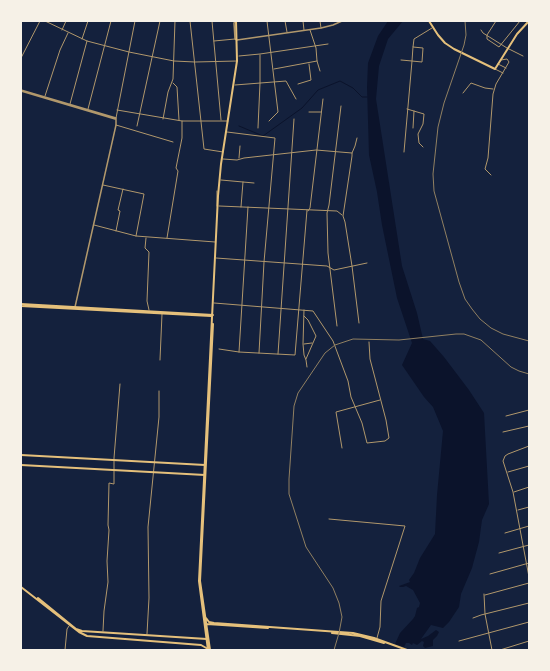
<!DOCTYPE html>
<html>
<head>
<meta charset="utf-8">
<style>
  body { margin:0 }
  #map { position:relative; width:550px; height:671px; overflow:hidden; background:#14213d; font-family:Inter,sans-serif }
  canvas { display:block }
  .frame { position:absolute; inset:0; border:22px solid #f6f1e7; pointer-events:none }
</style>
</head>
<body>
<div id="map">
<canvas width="550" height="671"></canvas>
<div class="frame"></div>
</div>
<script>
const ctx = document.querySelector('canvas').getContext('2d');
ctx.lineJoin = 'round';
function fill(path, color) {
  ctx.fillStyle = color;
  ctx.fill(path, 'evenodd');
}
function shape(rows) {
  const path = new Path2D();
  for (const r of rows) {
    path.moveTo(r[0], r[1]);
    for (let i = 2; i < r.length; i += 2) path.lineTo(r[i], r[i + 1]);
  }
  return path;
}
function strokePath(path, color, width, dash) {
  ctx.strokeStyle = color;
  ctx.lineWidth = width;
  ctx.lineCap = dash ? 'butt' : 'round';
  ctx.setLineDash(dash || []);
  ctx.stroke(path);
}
fill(shape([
  [388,21,403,21,388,39,379,66,376,99,402,266,417,313,423,339,430,341,444,357,469,390,484,413,489,504,482,520,479,542,472,568,461,594,459,607,449,622,443,628,431,625,421,639,428,636,436,630,439,632,437,636,433,640,433,646,425,648,423,646,424,642,422,641,417,645,413,643,412,645,409,643,406,643,404,647,395,644,400,633,413,619,415,616,417,608,419,607,420,603,413,590,406,586,403,587,400,587,399,586,410,582,409,580,414,573,420,558,435,534,437,495,443,431,433,407,424,397,402,365,412,343,397,298,382,225,377,192,369,155,367,87,368,63,378,36]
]), '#0b132b');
strokePath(shape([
  [239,126,263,136,302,108,318,90,340,81,353,88,362,97,367,97]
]), '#0b132b', 1);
strokePath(shape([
  [45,21,87,41,129,52,174,61,195,62,237,61],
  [190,21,204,149,223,152],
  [212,21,221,120],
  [267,21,278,112,269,121],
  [285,21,287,32],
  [303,21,304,30],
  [320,21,321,28],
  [496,21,487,35,487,39,499,47,520,21],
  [62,30,66,21],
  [310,30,316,48,317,61,320,71],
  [481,30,483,33,507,48,523,56],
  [82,39,88,21],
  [214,41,235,39],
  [239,56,260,54,328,44],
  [21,58,40,21],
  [401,60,412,61,413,47],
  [498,64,506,68],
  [274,69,317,61],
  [495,69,503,73],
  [173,83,177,87,179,120],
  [298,84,311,80,309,64],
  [235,85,286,81,296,99],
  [463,93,471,83,485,88,493,89],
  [45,96,60,50,68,33],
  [70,104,87,41],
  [88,109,111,21],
  [407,109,424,114,423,124,418,134,419,143,423,147],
  [117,110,182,121,228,121],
  [309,112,321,112],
  [116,118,135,21],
  [163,119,168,92,173,79,175,21],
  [116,125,173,142],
  [137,126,160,21],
  [258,128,260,83,260,55],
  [413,128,414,111],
  [227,132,275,138,264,262,259,353],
  [357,138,355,146,352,153,352,156,343,216,345,222,352,266,359,323],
  [404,152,412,61,422,62,423,48,413,47,414,39,432,28],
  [239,158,240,146],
  [223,159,237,160,244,158,316,150,352,153],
  [491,175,485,169,488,158,493,94,496,84,509,62,507,59,501,60],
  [221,180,254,183],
  [103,185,144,194,136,236],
  [217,206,217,191],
  [219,206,337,211,342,215],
  [241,207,243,182],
  [308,211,310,208,323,99],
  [94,225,136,236,215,242],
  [116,231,120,211,118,210,123,189],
  [146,238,145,248,149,252,147,301,149,310],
  [167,238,178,171,176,168,182,138,182,121],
  [216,258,327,266,334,270,367,263],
  [214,303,313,311,333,341,348,381,351,397,362,423,367,443,385,441,389,438,386,420,370,359,369,342],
  [304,310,303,344,304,355,306,360,307,367],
  [304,316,308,320,316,336,306,359],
  [337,326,328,253,327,213,329,205,341,106],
  [304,344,312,343],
  [219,349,239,352,295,355,307,210],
  [239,352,248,207],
  [278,354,294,119],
  [160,360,162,314],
  [506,416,529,410],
  [503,432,529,426],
  [529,446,508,454,505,456,503,461,513,492,529,577],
  [342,448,336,412,380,400],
  [508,472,529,466],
  [514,492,529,487],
  [518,510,529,507],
  [329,519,405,526,381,601,380,627,377,638],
  [505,533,529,526],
  [499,553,529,545],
  [490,574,529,563],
  [484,594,485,614,492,650],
  [485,595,529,583],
  [473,618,481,615,529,603],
  [103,631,104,611,108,582,107,561,109,530,108,525,109,483,114,484,114,458,120,384],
  [147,634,149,598,148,527,159,417,159,391],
  [459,641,529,622],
  [65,650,67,629,69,626],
  [500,650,529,641]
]), '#b1986c', 1);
strokePath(shape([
  [235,21,234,23,235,39,237,40,321,28,333,25,342,21],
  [21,90,116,118,116,125,75,307],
  [21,91,115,119]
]), '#b1986c', 1.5);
strokePath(shape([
  [429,21,438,35,445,43,454,49,495,69,517,34,529,21],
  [21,455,205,465],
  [21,465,205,475],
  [21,587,79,632,87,636,201,645,208,649],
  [38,598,76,629,82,631,207,639]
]), '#e5c07b', 2);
strokePath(shape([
  [21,304,213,315],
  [21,306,211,316],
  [206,618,209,622,214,623,353,633,374,638,407,650],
  [207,624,268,628],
  [332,633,360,636,384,643],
  [208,650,199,581,218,196,221,164,237,61,236,21],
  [210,650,200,581,213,324]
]), '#e5c07b', 2);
strokePath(shape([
  [465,21,466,35,464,45,444,103,438,127,433,174,434,191,459,282,465,299,472,309,480,319,491,328,503,334,529,341],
  [334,650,339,633,342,617,339,603,333,588,306,547,289,494,289,479,294,406,298,393,325,353,335,345,353,339,399,340,456,334,464,334,481,340,511,367,519,371,529,374]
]), '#918062', 1);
</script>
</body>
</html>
